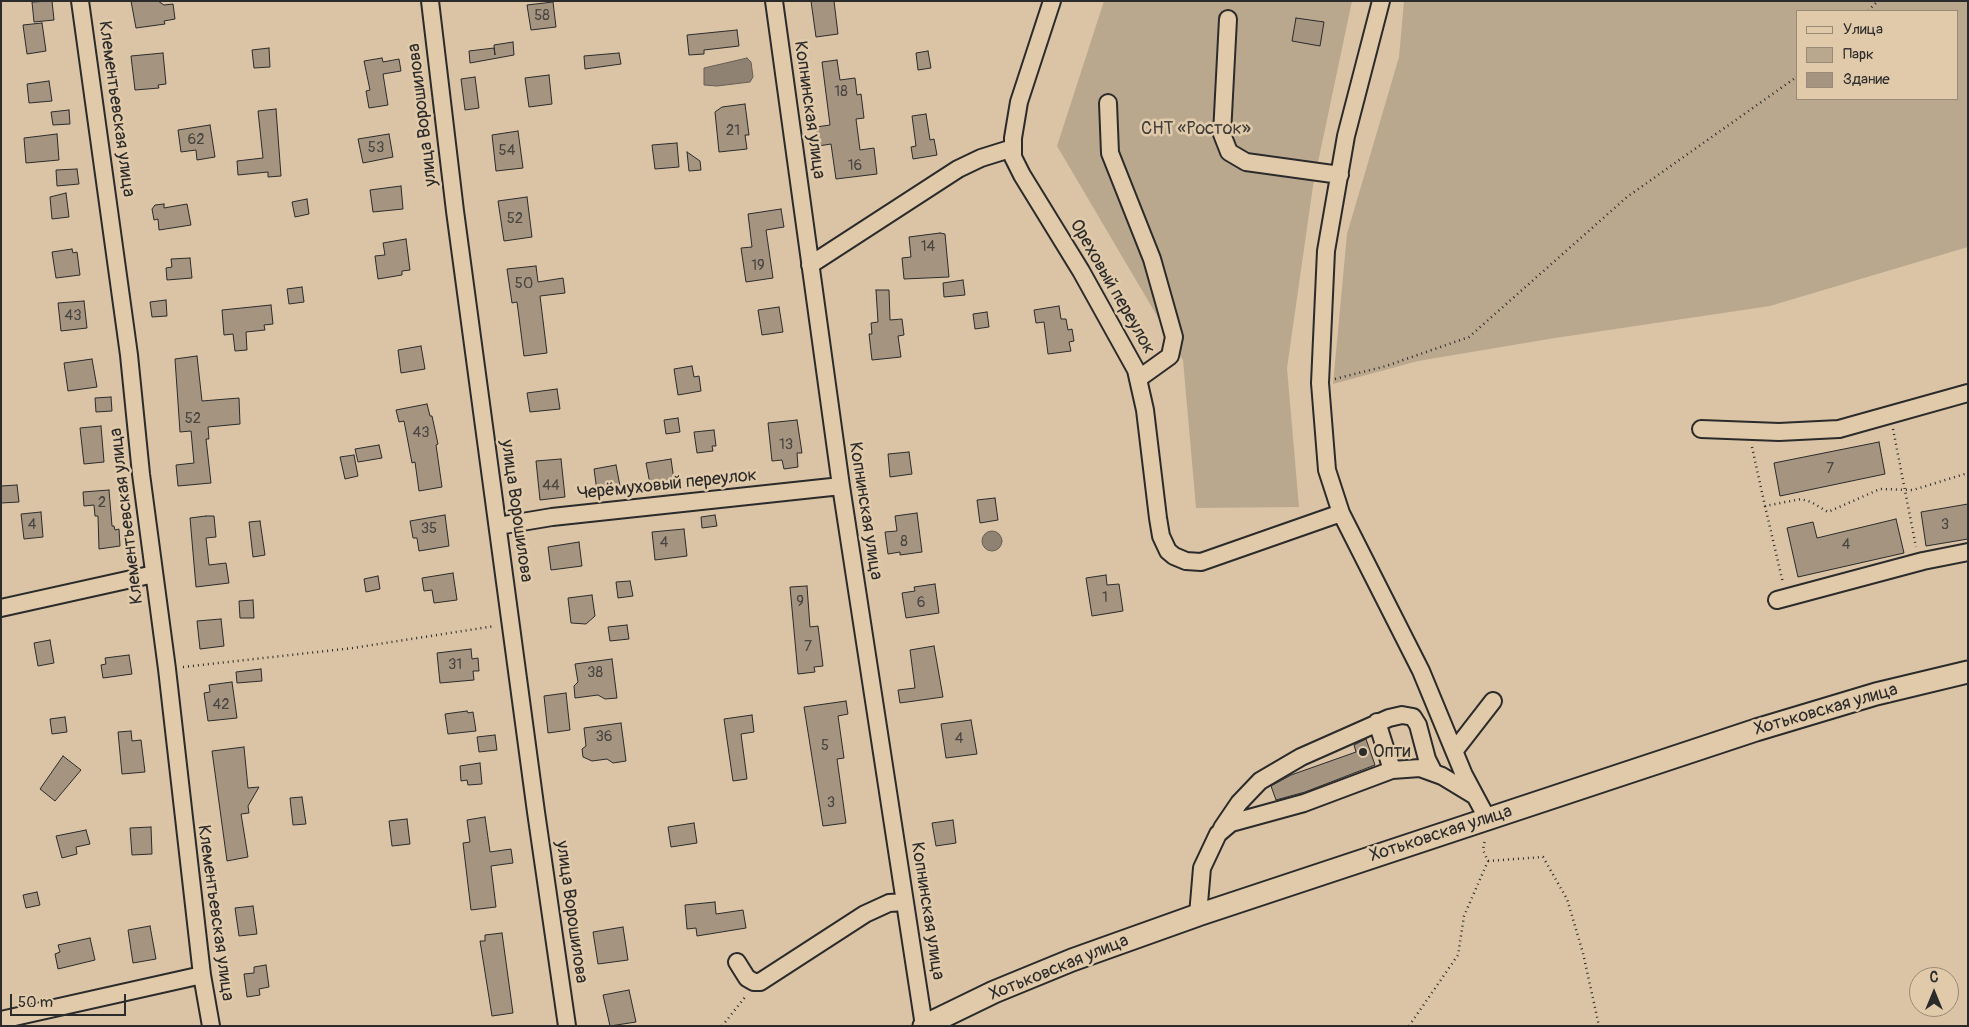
<!DOCTYPE html>
<html>
<head>
<meta charset="utf-8">
<style>
  body { margin:0 }
  #map { position:relative; width:1969px; height:1027px; overflow:hidden; background:#dac4a5; font-family:Pangolin,sans-serif }
  canvas { display:block }
  .frame { position:absolute; inset:0; border:2px solid #2b2b2b; pointer-events:none }
  .legend { position:absolute; left:1796px; top:10px; width:162px; height:90px; box-sizing:border-box; background:#e1caaa; border:1px solid #988a77; margin:0; padding:6px 9px; list-style:none; font-size:15px; color:#2b2b2b }
  .legend li { display:flex; align-items:center; gap:10px; height:25px }
  .legend b { width:25px; border:1px solid #988a77 }
  .north { position:absolute; left:1909px; top:967px; width:50px; height:50px; box-sizing:border-box; background:#e1caaa; border:1px solid #988a77; border-radius:50%; rotate:0deg; font-size:14px; font-weight:700; line-height:20px; text-align:center; color:#2b2b2b }
  .north::after { content:''; display:block; margin:auto; width:18px; height:22px; background:#2b2b2b; clip-path:polygon(50% 0,100% 100%,50% 72%,0 100%) }
  .scale { position:absolute; left:10px; top:994px; width:116px; height:22px; box-sizing:border-box; border:2px solid #2b2b2b; border-top:0; padding-left:6px; font-size:15px; line-height:18px; white-space:nowrap; color:#2b2b2b; -webkit-text-stroke:4px #e1caaa; paint-order:stroke }
</style>
</head>
<body>
<div id="map">
<canvas width="1969" height="1027"></canvas>
<div class="frame"></div>
<ul class="legend">
<li><b style="height:6px;background:#e1caaa"></b>Улица</li>
<li><b style="height:14px;background:#baa88e"></b>Парк</li>
<li><b style="height:14px;background:#a49480"></b>Здание</li>
</ul>
<div class="north">С</div>
<div class="scale">50 m</div>
</div>
<script>
const ctx = document.querySelector('canvas').getContext('2d');
ctx.lineJoin = 'round';
function fill(path, color) {
  ctx.fillStyle = color;
  ctx.fill(path, 'evenodd');
}
function shape(rows) {
  const path = new Path2D();
  for (const r of rows) {
    if (r.length === 3) {
      path.moveTo(r[0] + r[2], r[1]);
      path.arc(r[0], r[1], r[2], 0, 2 * Math.PI);
      continue;
    }
    path.moveTo(r[0], r[1]);
    for (let i = 2; i < r.length; i += 2) path.lineTo(r[i], r[i + 1]);
  }
  return path;
}
function strokePath(path, color, width, dash) {
  ctx.strokeStyle = color;
  ctx.lineWidth = width;
  ctx.lineCap = dash ? 'butt' : 'round';
  ctx.setLineDash(dash || []);
  ctx.stroke(path);
}
function label(font, color, halo, rows, align = 'center') {
  ctx.font = font + ' Pangolin,sans-serif';
  ctx.lineWidth = 5;
  ctx.setLineDash([]);
  ctx.textBaseline = 'middle';
  ctx.strokeStyle = halo;
  ctx.fillStyle = color;
  for (const [text, x, y, turn = 0] of rows) {
    ctx.save();
    ctx.translate(x, y);
    ctx.rotate((+turn || 0) * Math.PI / 180);
    ctx.textAlign = isNaN(turn) ? turn : align;
    if (halo) ctx.strokeText(text, 0, 0);
    ctx.fillText(text, 0, 0);
    ctx.restore();
  }
}
fill(shape([
  [1104,1,1352,1,1313,186,1287,368,1299,507,1196,508,1183,360,1057,146],
  [1404,1,1968,1,1968,247,1770,306,1555,338,1418,361,1333,384,1347,234,1399,57],
  [1798,11,1958,11,1958,99,1798,99]
]), '#baa88e');
const water = shape([
  [747,58,751,62,753,77,750,82,717,86,704,85,704,68,747,58],
  [992,541,10]
]);
fill(water, '#8f8272');
strokePath(water, '#675f56', 1);
const building = shape([
  [52,1,54,20,34,22,32,2,52,1],
  [131,1,158,1,164,5,173,4,175,19,164,21,165,24,136,28,131,1],
  [811,1,834,1,838,34,816,37,811,1],
  [553,2,556,27,531,30,527,5,553,2],
  [1296,18,1324,22,1320,46,1292,41,1296,18],
  [42,23,46,51,27,54,23,25,42,23],
  [737,30,739,46,704,50,704,54,689,55,687,35,737,30],
  [513,42,514,55,470,63,469,51,494,48,495,55,494,45,513,42],
  [269,48,270,67,254,68,252,50,269,48],
  [928,51,931,68,918,70,916,53,928,51],
  [163,53,166,84,158,85,159,88,135,90,131,56,163,53],
  [619,53,621,64,585,69,584,56,619,53],
  [382,58,383,62,399,59,401,71,383,74,388,105,369,108,366,91,370,90,364,61,382,58],
  [837,60,840,80,855,78,857,95,861,94,864,118,856,119,860,150,874,148,877,174,836,179,831,144,818,146,816,127,830,125,822,62,837,60],
  [549,75,552,104,529,107,525,78,549,75],
  [475,77,479,108,465,110,461,79,475,77],
  [49,81,52,101,29,103,27,84,49,81],
  [745,104,749,135,745,135,747,149,719,152,715,112,722,107,745,104],
  [276,109,281,176,268,177,268,172,238,175,237,161,263,158,258,111,276,109],
  [69,110,70,124,53,125,51,112,69,110],
  [926,114,930,140,934,139,937,155,913,159,911,147,916,146,912,116,926,114],
  [210,125,215,157,197,160,196,150,181,152,178,130,210,125],
  [518,131,523,168,496,171,492,135,518,131],
  [57,134,59,160,26,163,24,138,57,134],
  [389,134,393,157,363,163,358,139,389,134],
  [677,143,679,167,655,169,652,145,677,143],
  [687,152,700,161,701,170,689,171,687,152],
  [77,169,79,184,57,186,56,170,77,169],
  [401,186,403,209,373,212,370,190,401,186],
  [66,193,69,217,52,219,50,197,66,193],
  [527,197,532,237,504,241,498,201,527,197],
  [307,199,309,214,295,217,292,202,307,199],
  [164,204,164,208,187,204,191,225,159,230,158,219,154,220,152,209,155,205,164,204],
  [781,209,784,227,766,230,773,278,746,282,741,248,752,247,748,214,781,209],
  [940,233,945,234,949,277,904,279,902,258,911,257,909,237,940,233],
  [406,239,410,270,402,271,402,275,378,279,375,256,385,255,383,243,406,239],
  [72,249,73,253,77,252,80,275,56,278,52,252,72,249],
  [190,258,192,278,167,280,166,268,172,267,171,259,190,258],
  [536,266,538,282,563,278,565,293,540,296,547,353,524,356,517,302,512,303,507,269,536,266],
  [963,280,965,295,944,297,943,283,963,280],
  [302,287,304,302,289,304,287,289,302,287],
  [876,290,889,290,890,320,902,319,904,335,898,336,901,357,872,360,869,334,872,334,871,323,878,322,876,290],
  [166,300,167,316,152,317,150,302,166,300],
  [84,301,87,328,61,331,58,303,84,301],
  [271,305,273,324,264,325,265,330,246,332,247,350,235,351,233,334,224,335,222,310,271,305],
  [1059,306,1061,319,1066,319,1068,330,1072,329,1074,341,1069,342,1071,351,1048,354,1044,322,1036,323,1034,310,1059,306],
  [779,307,783,332,762,335,758,310,779,307],
  [987,312,989,327,975,329,973,314,987,312],
  [421,346,425,369,401,373,398,350,421,346],
  [197,356,202,401,239,398,240,424,208,427,209,439,206,439,211,483,178,486,176,465,194,463,191,431,180,432,175,359,197,356],
  [92,359,97,387,68,391,64,363,92,359],
  [692,366,694,377,699,376,701,391,678,395,674,369,692,366],
  [557,389,560,409,530,412,527,393,557,389],
  [111,397,112,411,96,412,95,398,111,397],
  [427,404,430,416,432,416,438,444,436,445,442,487,419,491,415,462,412,463,404,421,399,422,396,410,427,404],
  [678,418,680,432,666,434,664,420,678,418],
  [797,420,802,453,797,453,798,467,784,469,782,460,772,461,768,423,797,420],
  [101,426,104,462,84,464,80,428,101,426],
  [714,430,716,446,712,446,713,451,697,453,694,432,714,430],
  [1879,442,1885,474,1780,496,1774,463,1879,442],
  [379,445,382,458,358,462,355,449,379,445],
  [909,452,912,474,890,477,888,454,909,452],
  [354,455,358,476,345,479,340,457,354,455],
  [561,459,565,497,540,500,536,461,561,459],
  [671,459,674,480,650,484,646,463,671,459],
  [616,465,620,486,597,491,594,469,616,465],
  [17,485,19,502,1,503,1,486,17,485],
  [109,490,112,526,114,526,115,530,119,529,120,546,99,549,98,516,95,516,94,505,84,506,83,492,109,490],
  [995,498,998,520,980,523,977,500,995,498],
  [1968,504,1968,539,1926,546,1921,512,1968,504],
  [41,512,43,537,24,539,21,514,41,512],
  [917,513,922,552,900,555,900,552,888,554,885,532,897,531,895,516,917,513],
  [445,515,449,546,419,551,417,538,413,538,410,521,445,515],
  [715,515,717,526,702,528,701,517,715,515],
  [206,516,214,516,216,537,206,538,209,565,226,563,229,583,196,587,190,518,206,516],
  [1896,519,1904,553,1798,577,1787,528,1813,522,1817,538,1896,519],
  [260,521,265,555,253,557,249,522,260,521],
  [684,529,687,556,655,560,652,532,684,529],
  [579,542,582,566,551,570,548,547,579,542],
  [453,573,457,600,434,603,432,590,424,591,422,578,453,573],
  [1106,575,1107,585,1119,584,1123,611,1092,616,1086,578,1106,575],
  [378,576,380,589,366,592,364,579,378,576],
  [630,581,633,596,618,598,616,582,630,581],
  [935,584,939,613,906,618,902,593,915,591,914,587,935,584],
  [807,586,810,627,818,626,823,666,814,667,815,672,798,674,790,587,807,586],
  [592,595,595,616,586,624,571,623,568,598,592,595],
  [253,600,254,618,240,618,239,601,253,600],
  [221,619,224,646,200,649,197,621,221,619],
  [627,625,629,639,610,641,608,627,627,625],
  [50,640,54,663,38,666,34,643,50,640],
  [934,646,943,697,900,703,898,690,915,688,910,650,934,646],
  [471,649,472,659,478,658,479,671,473,671,474,680,440,683,437,653,471,649],
  [129,655,132,674,103,678,101,665,106,664,105,658,129,655],
  [612,659,617,698,605,699,598,695,575,698,574,686,578,682,575,664,612,659],
  [261,669,262,681,237,683,236,672,261,669],
  [232,682,237,718,208,721,204,693,210,692,209,685,232,682],
  [566,693,570,730,548,733,544,696,566,693],
  [846,701,848,714,838,716,844,758,837,759,846,823,823,826,804,707,846,701],
  [467,711,468,713,473,712,476,731,448,734,445,714,467,711],
  [752,715,754,732,741,734,747,779,733,781,724,719,752,715],
  [65,717,67,732,52,734,50,719,65,717],
  [971,720,977,754,946,758,941,724,971,720],
  [621,723,626,761,613,763,607,759,592,761,583,757,582,749,586,746,584,728,621,723],
  [131,731,132,741,141,740,145,772,122,774,118,732,131,731],
  [495,735,497,750,479,752,477,737,495,735],
  [1366,739,1375,765,1305,792,1276,800,1271,786,1291,775,1356,752,1354,745,1366,739],
  [244,747,248,788,259,787,248,806,249,813,241,814,248,857,227,861,212,751,244,747],
  [63,756,81,770,55,801,40,789,63,756],
  [480,763,482,784,468,785,467,780,461,781,460,766,480,763],
  [302,797,306,824,293,825,290,798,302,797],
  [485,817,490,852,511,849,513,863,491,866,496,907,471,910,463,843,470,842,467,820,485,817],
  [407,819,410,844,392,846,389,821,407,819],
  [953,820,956,843,936,846,932,823,953,820],
  [694,823,697,843,671,847,668,827,694,823],
  [151,827,152,854,132,855,130,828,151,827],
  [86,830,90,844,76,847,77,854,62,858,56,836,86,830],
  [37,892,40,905,26,908,23,895,37,892],
  [715,902,716,914,743,910,746,928,697,936,696,928,687,929,685,905,715,902],
  [253,906,257,934,239,936,235,908,253,906],
  [150,926,156,959,133,963,128,930,150,926],
  [623,927,628,960,598,964,593,932,623,927],
  [502,933,513,1013,492,1016,480,941,485,941,485,935,502,933],
  [90,938,95,960,58,969,55,954,60,952,58,945,90,938],
  [266,965,269,987,259,989,260,995,247,997,244,974,254,973,254,967,266,965],
  [629,990,636,1022,610,1026,603,995,629,990]
]);
fill(building, '#a49480');
strokePath(building, '#2b2b2b', 1);
const minor = shape([
  [80,1,129,355,141,474,167,669,202,975,211,1026],
  [430,1,455,211,536,812,567,1026],
  [774,1,841,486,924,1026],
  [1052,1,1019,102,1013,138,1013,157,1022,175,1081,271,1136,370,1145,410,1158,518,1161,536,1168,551,1174,556,1186,561,1201,562,1341,513],
  [1381,1,1346,136,1326,251,1320,383,1327,470,1341,513,1421,671,1464,775,1487,818],
  [1228,19,1222,134,1229,152,1246,162,1340,175],
  [1108,103,1110,153,1152,259,1174,337,1170,356,1138,379],
  [810,265,958,169,981,158,1013,148],
  [1701,429,1779,432,1839,429,1968,393],
  [498,526,552,517,841,486],
  [1777,600,1923,561,1968,552],
  [1,608,154,574],
  [1377,722,1392,770],
  [1455,750,1493,701],
  [1222,828,1239,803,1260,781,1301,757,1389,718,1402,715,1413,717,1418,725,1427,759,1434,773],
  [1198,915,1202,868,1218,834,1231,823,1304,803,1392,770,1420,768,1442,776,1475,796],
  [737,962,747,978,754,982,760,982,865,914,889,903,905,902],
  [1,1020,202,975]
]);
const major = shape([
  [924,1026,994,992,1072,960,1198,915,1756,730,1876,694,1968,672]
]);
strokePath(minor, '#2b2b2b', 20);
strokePath(major, '#2b2b2b', 25);
strokePath(shape([
  [1868,11,1878,1],
  [1335,379,1386,366,1469,337,1627,197,1798,76],
  [1893,429,1916,547],
  [1752,447,1765,506,1801,499,1811,502,1828,512,1880,489,1913,490,1968,473],
  [1765,506,1783,583],
  [183,667,353,648,495,626],
  [1488,861,1543,857,1567,899,1583,953,1599,1026],
  [722,1026,746,996],
  [1409,1026,1458,955,1464,916,1488,861,1483,850,1485,839]
]), '#2b2b2b', 2.5, [1, 4]);
strokePath(minor, '#e1caaa', 16);
strokePath(major, '#e1caaa', 21);
for (const [x, y, r, color] of [
  [1363,752,5,"#2b2b2b"]
]) {
  const dot = new Path2D();
  dot.arc(x, y, r, 0, 2 * Math.PI);
  ctx.fillStyle = color;
  ctx.fill(dot);
  strokePath(dot, '#e1caaa', 2);
}
label('15px', '#494540', null, [
  ["58",542,16],
  ["18",841,92],
  ["21",733,131],
  ["62",196,140],
  ["53",376,148],
  ["54",507,151],
  ["16",855,166],
  ["52",515,219],
  ["14",928,247],
  ["19",758,266],
  ["50",524,284],
  ["43",73,316],
  ["52",193,419],
  ["43",421,433],
  ["13",786,445],
  ["7",1830,469],
  ["44",551,486],
  ["2",102,503],
  ["4",32,525],
  ["3",1945,525],
  ["35",429,529],
  ["8",904,542],
  ["4",664,543],
  ["4",1846,545],
  ["1",1105,598],
  ["9",800,602],
  ["6",921,603],
  ["7",808,647],
  ["31",455,665],
  ["38",595,673],
  ["42",221,705],
  ["36",604,737],
  ["4",959,739],
  ["5",825,746],
  ["3",831,803]
]);
label('18px', '#2b2b2b', '#e1caaa', [
  ["Клементьевская улица",116,109,82],
  ["Копнинская улица",809,110,82],
  ["улица Ворошилова",423,115,-97],
  ["Ореховый переулок",1112,287,60],
  ["Черёмуховый переулок",667,485,-6],
  ["улица Ворошилова",516,511,82],
  ["Копнинская улица",865,511,81],
  ["Клементьевская улица",127,516,-97],
  ["Хотьковская улица",1826,710,-16],
  ["Хотьковская улица",1441,834,-18],
  ["Копнинская улица",927,911,81],
  ["улица Ворошилова",571,912,82],
  ["Клементьевская улица",215,913,82],
  ["Хотьковская улица",1059,968,-22]
]);
label('18px', '#403e3a', '#e1caaa', [
  ["СНТ «Росток»",1196,129]
]);
label('18px', '#2b2b2b', '#e1caaa', [
  ["Опти",1373,752]
], 'left');
</script>
</body>
</html>
